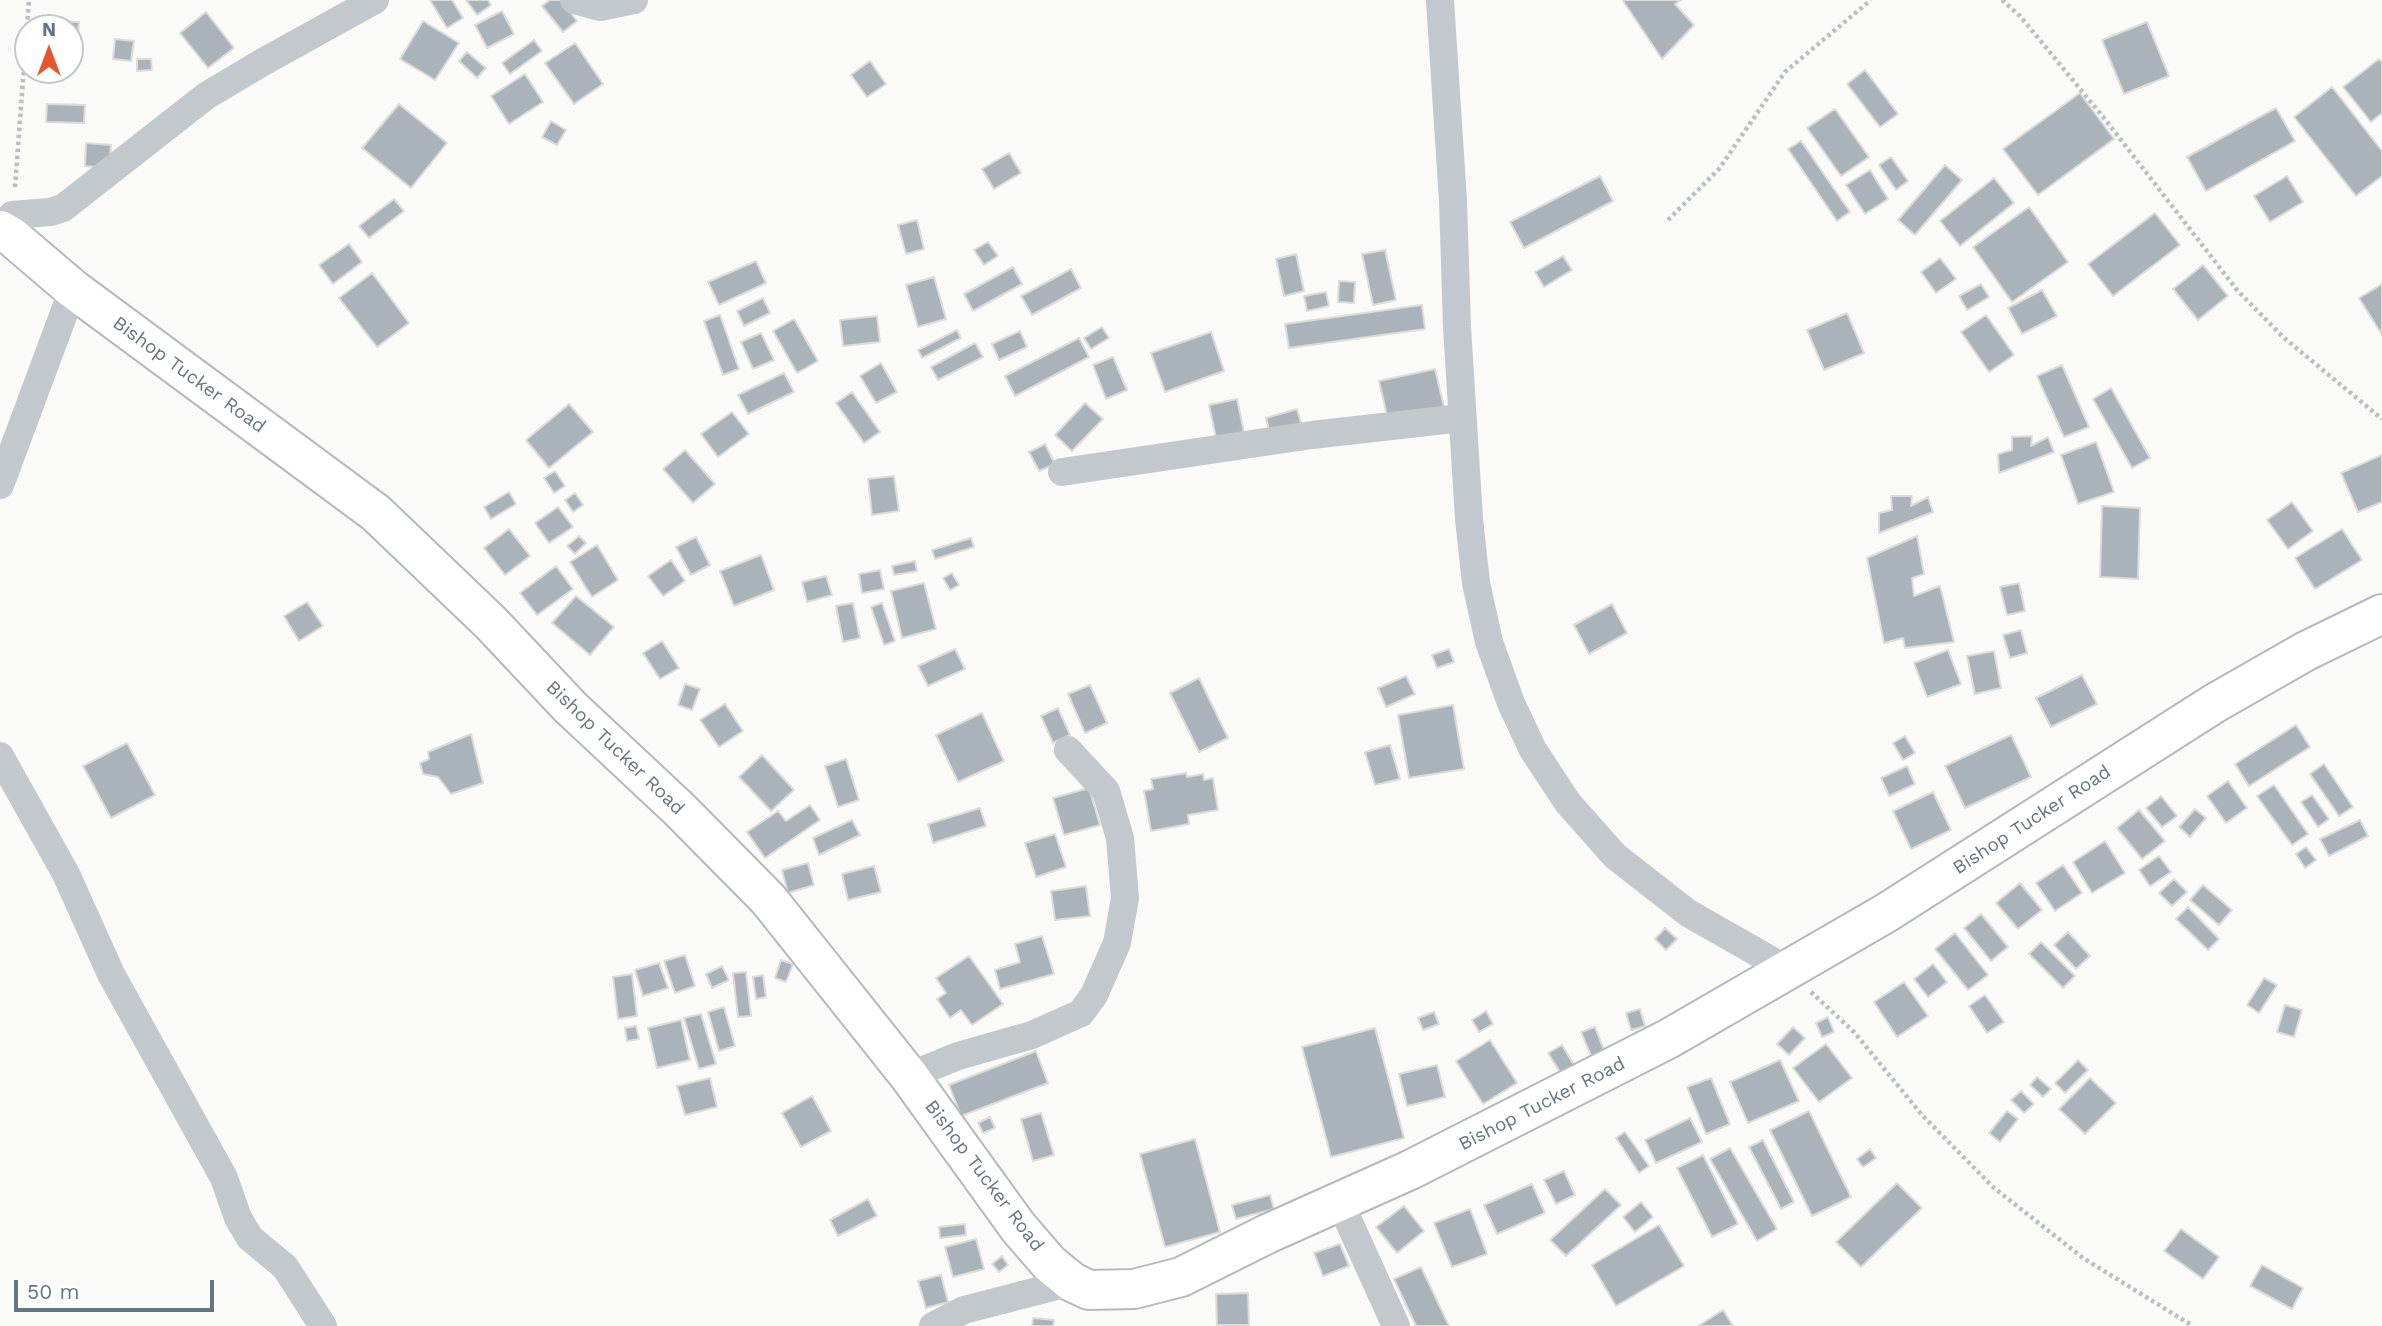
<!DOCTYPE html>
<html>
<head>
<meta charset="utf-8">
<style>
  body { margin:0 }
  #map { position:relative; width:2382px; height:1326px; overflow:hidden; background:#fafaf8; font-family:"Work Sans",sans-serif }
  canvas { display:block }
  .north { position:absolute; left:14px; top:14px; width:70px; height:70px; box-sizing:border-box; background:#fff; border:2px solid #c1c8cd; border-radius:50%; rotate:0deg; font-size:19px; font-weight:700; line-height:28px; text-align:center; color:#657683 }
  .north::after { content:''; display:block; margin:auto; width:24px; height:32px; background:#e4572e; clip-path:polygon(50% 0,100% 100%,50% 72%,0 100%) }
  .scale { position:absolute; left:14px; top:1280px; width:200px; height:32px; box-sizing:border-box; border:4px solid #657683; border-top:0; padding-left:9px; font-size:21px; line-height:24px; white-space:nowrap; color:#657683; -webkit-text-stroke:5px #fff; paint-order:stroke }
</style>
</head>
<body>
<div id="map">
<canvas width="2382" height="1326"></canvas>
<div class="north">N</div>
<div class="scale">50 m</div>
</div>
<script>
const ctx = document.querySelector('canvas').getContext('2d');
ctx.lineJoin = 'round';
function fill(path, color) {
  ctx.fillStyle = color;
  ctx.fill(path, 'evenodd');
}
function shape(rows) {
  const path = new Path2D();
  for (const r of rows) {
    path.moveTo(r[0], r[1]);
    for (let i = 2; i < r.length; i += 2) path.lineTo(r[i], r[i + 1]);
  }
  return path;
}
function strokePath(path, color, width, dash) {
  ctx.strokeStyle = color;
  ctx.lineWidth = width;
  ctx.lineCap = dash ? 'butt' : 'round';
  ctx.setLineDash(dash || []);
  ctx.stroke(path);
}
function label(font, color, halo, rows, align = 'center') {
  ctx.font = font + ' "Work Sans",sans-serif';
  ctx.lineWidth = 7;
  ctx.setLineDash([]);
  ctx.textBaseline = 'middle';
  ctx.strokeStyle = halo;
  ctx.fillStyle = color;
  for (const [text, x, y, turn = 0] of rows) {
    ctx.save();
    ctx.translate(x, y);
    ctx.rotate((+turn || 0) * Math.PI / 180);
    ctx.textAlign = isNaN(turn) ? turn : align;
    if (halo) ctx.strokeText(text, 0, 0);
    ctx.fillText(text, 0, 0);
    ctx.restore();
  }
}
const building = shape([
  [430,0,452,0,463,18,447,28,430,0],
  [466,0,488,0,491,5,477,15,466,0],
  [550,0,561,0,577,21,563,32,542,6,550,0],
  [1625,0,1681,0,1675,4,1694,25,1662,59,1623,1,1625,0],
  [502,11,514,34,487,48,475,25,502,11],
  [206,12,234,48,208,68,180,33,206,12],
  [60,21,79,22,76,57,70,57,70,28,59,28,60,21],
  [423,21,459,43,435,80,400,59,423,21],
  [2147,22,2169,76,2124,94,2102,40,2147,22],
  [115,39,134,41,131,61,113,59,115,39],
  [534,40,542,51,510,74,502,63,534,40],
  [575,43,603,84,574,104,545,63,575,43],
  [467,52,486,68,477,78,459,61,467,52],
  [137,59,151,59,152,70,137,71,137,59],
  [2379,59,2382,62,2382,113,2371,122,2343,87,2379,59],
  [870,61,886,84,867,97,851,75,870,61],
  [1865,70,1898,114,1880,127,1847,84,1865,70],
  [525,74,543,102,509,124,491,96,525,74],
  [2332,87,2382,151,2382,176,2356,196,2294,117,2332,87],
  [2080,93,2114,139,2038,195,2003,149,2080,93],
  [47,104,85,105,84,123,46,122,47,104],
  [399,104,447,143,411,188,362,148,399,104],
  [2276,108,2295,141,2206,191,2187,157,2276,108],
  [1835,109,1869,157,1841,176,1807,128,1835,109],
  [551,121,566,130,557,145,542,137,551,121],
  [1801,141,1850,212,1837,221,1788,149,1801,141],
  [86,143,111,145,109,168,85,166,86,143],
  [1009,153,1021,173,994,189,982,169,1009,153],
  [1891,157,1908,181,1896,190,1879,165,1891,157],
  [1945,165,1962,180,1915,235,1898,220,1945,165],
  [1870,170,1888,199,1865,214,1846,185,1870,170],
  [1600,176,1613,201,1524,248,1510,222,1600,176],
  [2287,176,2303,202,2270,222,2254,196,2287,176],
  [1994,178,2014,203,1960,246,1940,221,1994,178],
  [394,199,404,211,369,238,359,226,394,199],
  [2029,207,2068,262,2012,302,1973,247,2029,207],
  [2155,213,2180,245,2113,296,2088,264,2155,213],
  [917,220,924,249,906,254,898,225,917,220],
  [988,242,998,256,984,265,974,250,988,242],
  [349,244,362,262,333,284,319,265,349,244],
  [1385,250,1396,300,1373,305,1362,254,1385,250],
  [1296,254,1304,291,1284,296,1276,259,1296,254],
  [1563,256,1572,270,1544,287,1535,272,1563,256],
  [1940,258,1956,279,1936,293,1921,272,1940,258],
  [756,261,766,283,719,305,708,282,756,261],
  [2203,265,2228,296,2198,320,2173,289,2203,265],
  [1013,267,1022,284,973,311,964,294,1013,267],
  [1071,269,1081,288,1032,315,1021,296,1071,269],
  [372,273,409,323,377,347,339,298,372,273],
  [934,277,946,319,918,327,906,285,934,277],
  [1339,281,1355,282,1354,303,1338,302,1339,281],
  [1981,284,1989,297,1967,310,1959,296,1981,284],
  [2382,284,2382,335,2359,298,2382,284],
  [2042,290,2057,316,2022,334,2008,308,2042,290],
  [1326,292,1329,306,1307,311,1304,296,1326,292],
  [763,298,770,313,744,326,737,311,763,298],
  [1422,305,1425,329,1289,348,1285,324,1422,305],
  [1847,313,1864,353,1824,370,1807,330,1847,313],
  [720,315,739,369,723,375,704,321,720,315],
  [1986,315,2014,355,1989,372,1961,332,1986,315],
  [877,316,880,342,843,346,840,320,877,316],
  [794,319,818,361,797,373,773,331,794,319],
  [1102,327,1109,338,1091,349,1084,338,1102,327],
  [957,330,961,338,922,358,918,350,957,330],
  [1020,331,1027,347,999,360,992,344,1020,331],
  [1211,332,1224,371,1165,392,1151,353,1211,332],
  [761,333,774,360,753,369,741,342,761,333],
  [1079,338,1089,357,1015,396,1005,376,1079,338],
  [975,343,983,357,938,380,931,367,975,343],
  [1113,357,1127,390,1106,399,1093,365,1113,357],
  [881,363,897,392,876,403,860,376,881,363],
  [2062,365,2089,427,2064,437,2037,376,2062,365],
  [1435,369,1444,407,1388,420,1379,381,1435,369],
  [784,373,794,392,748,414,738,395,784,373],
  [2111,388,2150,458,2132,468,2093,399,2111,388],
  [852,392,880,432,864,443,836,403,852,392],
  [1237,399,1244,432,1216,438,1209,405,1237,399],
  [1085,403,1103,419,1072,451,1055,435,1085,403],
  [569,404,593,432,549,468,526,440,569,404],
  [1297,409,1302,426,1270,434,1266,418,1297,409],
  [732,412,749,434,718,457,701,434,732,412],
  [2032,436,2031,446,2048,437,2054,452,1999,473,1998,454,2012,450,2012,437,2032,436],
  [2096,442,2114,492,2078,504,2061,455,2096,442],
  [1045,444,1055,464,1039,471,1029,452,1045,444],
  [685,450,715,484,693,503,663,469,685,450],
  [2382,455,2382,502,2358,512,2341,473,2382,455],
  [555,471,565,486,554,493,544,478,555,471],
  [894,476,899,511,872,515,868,479,894,476],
  [509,492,516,504,491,519,484,507,509,492],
  [575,493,583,505,573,512,565,500,575,493],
  [1891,496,1912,496,1911,506,1928,497,1933,512,1879,533,1879,513,1892,510,1891,496],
  [2292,502,2313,531,2288,549,2267,520,2292,502],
  [2102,506,2140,508,2138,579,2100,577,2102,506],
  [558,507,573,527,549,543,535,523,558,507],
  [509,529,530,556,505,575,484,548,509,529],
  [2342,529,2362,560,2315,589,2295,558,2342,529],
  [579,536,586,543,575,554,567,546,579,536],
  [1917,536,1924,574,1912,578,1914,596,1940,586,1954,642,1905,648,1903,638,1884,643,1867,558,1917,536],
  [696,537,710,565,691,575,676,547,696,537],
  [971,538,974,547,935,559,932,550,971,538],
  [597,545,618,580,592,597,570,562,597,545],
  [761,555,774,590,734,606,720,571,761,555],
  [671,560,685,581,663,596,648,576,671,560],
  [915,561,917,571,894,575,892,566,915,561],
  [556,566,573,589,537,615,520,593,556,566],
  [880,570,884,589,862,593,859,574,880,570],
  [952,573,959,585,950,590,943,578,952,573],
  [826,576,832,595,807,602,802,582,826,576],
  [924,583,936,629,902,638,891,591,924,583],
  [2019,583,2025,611,2007,615,2000,587,2019,583],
  [576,596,614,627,590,655,552,623,576,596],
  [307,602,323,626,299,641,284,616,307,602],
  [853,603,860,638,843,642,836,606,853,603],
  [882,603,895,641,884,645,871,607,882,603],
  [1612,604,1627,633,1589,654,1574,625,1612,604],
  [2021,630,2027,653,2010,658,2003,635,2021,630],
  [662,641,679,668,660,679,643,653,662,641],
  [955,649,965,669,928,686,918,666,955,649],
  [1449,649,1454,662,1437,668,1432,655,1449,649],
  [1948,650,1961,684,1927,697,1914,663,1948,650],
  [1994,651,2001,688,1975,694,1967,656,1994,651],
  [2082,675,2097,704,2051,727,2036,698,2082,675],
  [1406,676,1415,694,1386,707,1378,688,1406,676],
  [1199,678,1228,738,1199,752,1170,693,1199,678],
  [685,684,700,689,692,710,678,705,685,684],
  [1090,685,1107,723,1085,733,1068,694,1090,685],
  [725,704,743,731,719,747,700,720,725,704],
  [1453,705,1464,769,1409,778,1398,715,1453,705],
  [1058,708,1070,735,1053,743,1041,716,1058,708],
  [982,713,1004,761,958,782,936,735,982,713],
  [2296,725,2310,747,2249,786,2235,764,2296,725],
  [471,734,483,783,451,794,438,777,423,774,420,763,429,759,428,752,471,734],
  [2011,735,2031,777,1965,808,1945,766,2011,735],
  [1905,736,1915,753,1903,760,1893,743,1905,736],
  [127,743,155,795,111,818,83,766,127,743],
  [1390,745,1400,779,1375,785,1365,752,1390,745],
  [762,755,794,790,771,811,739,777,762,755],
  [846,759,859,800,838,807,825,766,846,759],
  [2324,764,2353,807,2339,816,2310,774,2324,764],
  [1907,766,1915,784,1889,796,1881,778,1907,766],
  [1186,773,1187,777,1203,774,1204,780,1213,778,1218,810,1188,815,1189,824,1151,831,1144,791,1153,789,1151,779,1186,773],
  [2228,781,2247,808,2226,823,2207,796,2228,781],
  [2274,785,2308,834,2292,845,2257,796,2274,785],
  [1089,788,1100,825,1064,835,1053,798,1089,788],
  [1933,792,1951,830,1911,849,1893,811,1933,792],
  [2312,795,2329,819,2318,827,2301,802,2312,795],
  [2161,796,2177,816,2162,827,2146,808,2161,796],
  [810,805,820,820,765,858,747,832,778,811,786,821,810,805],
  [980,808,986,826,933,843,928,824,980,808],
  [2195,809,2206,818,2190,837,2179,827,2195,809],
  [2139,810,2165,841,2142,859,2117,828,2139,810],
  [852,820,860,835,819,855,813,838,852,820],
  [2360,820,2368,836,2329,856,2320,839,2360,820],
  [1055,834,1066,867,1036,877,1025,843,1055,834],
  [2105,841,2125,873,2092,893,2073,862,2105,841],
  [2306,847,2316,860,2305,868,2296,854,2306,847],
  [2159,856,2171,872,2150,886,2139,870,2159,856],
  [808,863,814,885,788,893,782,870,808,863],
  [2063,865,2082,893,2055,911,2036,883,2063,865],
  [874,866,881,892,848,900,842,874,874,866],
  [2174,879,2187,892,2172,906,2159,893,2174,879],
  [2020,883,2042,910,2018,929,1996,903,2020,883],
  [2203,885,2232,910,2219,925,2190,900,2203,885],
  [1086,886,1090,916,1055,920,1051,891,1086,886],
  [2188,907,2219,939,2208,950,2176,919,2188,907],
  [1981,914,2008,947,1991,961,1964,928,1981,914],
  [1665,928,1677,939,1666,950,1655,939,1665,928],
  [2068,932,2090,956,2076,969,2054,945,2068,932],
  [1955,933,1988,975,1968,990,1935,949,1955,933],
  [1042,936,1054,974,1000,989,995,970,1020,962,1015,944,1042,936],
  [2041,942,2075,976,2063,988,2029,954,2041,942],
  [685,955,695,986,675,993,664,961,685,955],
  [969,956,1003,1004,972,1025,961,1010,950,1018,937,999,946,993,936,978,969,956],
  [781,960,793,964,786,982,775,978,781,960],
  [659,963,668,988,643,996,635,970,659,963],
  [1933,964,1947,982,1928,997,1914,979,1933,964],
  [722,966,729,980,712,988,706,974,722,966],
  [746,972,751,1016,738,1017,733,973,746,972],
  [632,974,637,1016,618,1019,613,977,632,974],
  [763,975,766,997,756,999,753,977,763,975],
  [2264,978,2277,985,2259,1013,2247,1005,2264,978],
  [1904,982,1928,1016,1897,1037,1874,1002,1904,982],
  [1985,995,2004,1022,1987,1033,1969,1006,1985,995],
  [2285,1005,2302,1010,2294,1037,2277,1032,2285,1005],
  [724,1007,735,1046,719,1051,708,1012,724,1007],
  [1640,1009,1645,1026,1631,1030,1626,1013,1640,1009],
  [1486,1011,1493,1024,1479,1032,1472,1020,1486,1011],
  [1434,1012,1439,1024,1423,1030,1418,1018,1434,1012],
  [701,1014,716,1064,699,1069,684,1018,701,1014],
  [1828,1017,1834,1032,1822,1037,1816,1023,1828,1017],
  [681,1020,690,1060,657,1068,648,1028,681,1020],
  [636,1026,639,1039,627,1041,625,1028,636,1026],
  [1595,1027,1605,1053,1592,1058,1581,1032,1595,1027],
  [1793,1027,1805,1038,1789,1055,1777,1044,1793,1027],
  [1375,1028,1404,1138,1331,1157,1302,1047,1375,1028],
  [1490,1040,1517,1083,1483,1104,1456,1061,1490,1040],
  [1826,1044,1852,1078,1819,1102,1793,1068,1826,1044],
  [1562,1045,1578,1072,1565,1080,1548,1053,1562,1045],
  [1036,1051,1048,1083,961,1116,949,1085,1036,1051],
  [1780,1060,1799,1101,1748,1123,1730,1082,1780,1060],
  [2078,1060,2088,1070,2065,1093,2055,1083,2078,1060],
  [1437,1065,1445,1097,1407,1106,1399,1074,1437,1065],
  [2037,1077,2051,1089,2043,1097,2030,1085,2037,1077],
  [710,1078,717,1107,685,1115,677,1086,710,1078],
  [1711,1078,1730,1124,1706,1134,1687,1087,1711,1078],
  [2090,1078,2116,1103,2085,1134,2059,1109,2090,1078],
  [2021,1091,2034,1104,2024,1113,2011,1100,2021,1091],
  [812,1096,831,1131,801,1147,782,1113,812,1096],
  [1809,1111,1851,1197,1812,1216,1770,1130,1809,1111],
  [2007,1111,2018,1119,2000,1142,1989,1133,2007,1111],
  [1041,1113,1054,1155,1033,1161,1021,1119,1041,1113],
  [990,1117,995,1128,983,1133,978,1123,990,1117],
  [1690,1118,1702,1142,1656,1163,1645,1140,1690,1118],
  [1625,1132,1649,1166,1639,1173,1616,1138,1625,1132],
  [1195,1139,1220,1232,1165,1247,1140,1154,1195,1139],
  [1763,1140,1794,1202,1781,1209,1749,1147,1763,1140],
  [1730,1148,1777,1229,1757,1241,1710,1159,1730,1148],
  [1870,1149,1876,1158,1863,1167,1857,1159,1870,1149],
  [1703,1155,1738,1224,1712,1237,1677,1168,1703,1155],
  [1564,1171,1575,1195,1556,1204,1544,1180,1564,1171],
  [1897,1183,1922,1208,1861,1267,1836,1242,1897,1183],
  [1532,1184,1545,1213,1497,1234,1484,1205,1532,1184],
  [1605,1189,1621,1205,1566,1256,1550,1240,1605,1189],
  [1270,1195,1274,1209,1236,1219,1232,1205,1270,1195],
  [868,1199,877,1216,838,1236,830,1220,868,1199],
  [1641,1202,1653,1217,1635,1232,1623,1217,1641,1202],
  [1404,1206,1424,1231,1397,1253,1376,1227,1404,1206],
  [1470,1209,1487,1254,1452,1267,1434,1223,1470,1209],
  [965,1224,966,1235,940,1238,939,1227,965,1224],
  [1659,1225,1684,1266,1616,1306,1592,1265,1659,1225],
  [2181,1229,2219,1257,2203,1279,2164,1251,2181,1229],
  [976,1239,984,1269,953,1277,945,1247,976,1239],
  [1340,1244,1349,1266,1323,1276,1314,1253,1340,1244],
  [1002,1256,1008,1265,999,1272,992,1264,1002,1256],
  [2262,1265,2303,1288,2292,1309,2250,1286,2262,1265],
  [1421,1267,1449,1326,1416,1326,1394,1279,1421,1267],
  [941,1275,948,1302,926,1308,918,1281,941,1275],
  [1248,1293,1249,1325,1217,1325,1216,1294,1248,1293],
  [1723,1310,1733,1326,1698,1326,1723,1310],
  [1033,1318,1054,1320,1053,1326,1032,1326,1033,1318]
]);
fill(building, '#aab3b9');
strokePath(building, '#dcdcda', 2);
const secondary = shape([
  [0,230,12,237,73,289,376,513,491,623,570,707,679,809,768,899,909,1076,1018,1227,1049,1263,1072,1282,1089,1290,1134,1289,1181,1277,1267,1234,1410,1170,1668,1039,1886,913,2215,703,2306,651,2382,614]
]);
strokePath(secondary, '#b3babf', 42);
strokePath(shape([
  [2002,0,2020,16,2104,118,2237,290,2283,337,2382,419],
  [15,187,29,0],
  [1668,220,1719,169,1785,72,1871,0],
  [1811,992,1854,1032,1922,1115,1993,1187,2083,1258,2193,1326]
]), '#bbbfc2', 4.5, [3.5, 3.5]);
strokePath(shape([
  [574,0,600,7,634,0],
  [1440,0,1453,201,1457,327,1469,519,1476,583,1489,642,1511,703,1533,750,1568,803,1615,856,1688,913,1788,970],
  [12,215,50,212,63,208,206,96,263,62,375,0],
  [1062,472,1312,435,1462,418],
  [0,485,73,289],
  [0,756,66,874,111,974,224,1178,238,1218,250,1238,285,1267,323,1326],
  [909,1076,958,1056,1032,1035,1081,1013,1094,995,1117,943,1125,898,1120,838,1106,791,1068,750],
  [1339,1200,1396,1326],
  [933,1326,964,1310,1072,1282]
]), '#c3c8cc', 28);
strokePath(secondary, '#fff', 38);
label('19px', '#657683', '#fff', [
  ["Bishop Tucker Road",189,375,36],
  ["Bishop Tucker Road",615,748,44],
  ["Bishop Tucker Road",2032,820,-33],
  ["Bishop Tucker Road",1542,1104,-27],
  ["Bishop Tucker Road",984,1176,53]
]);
</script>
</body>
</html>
